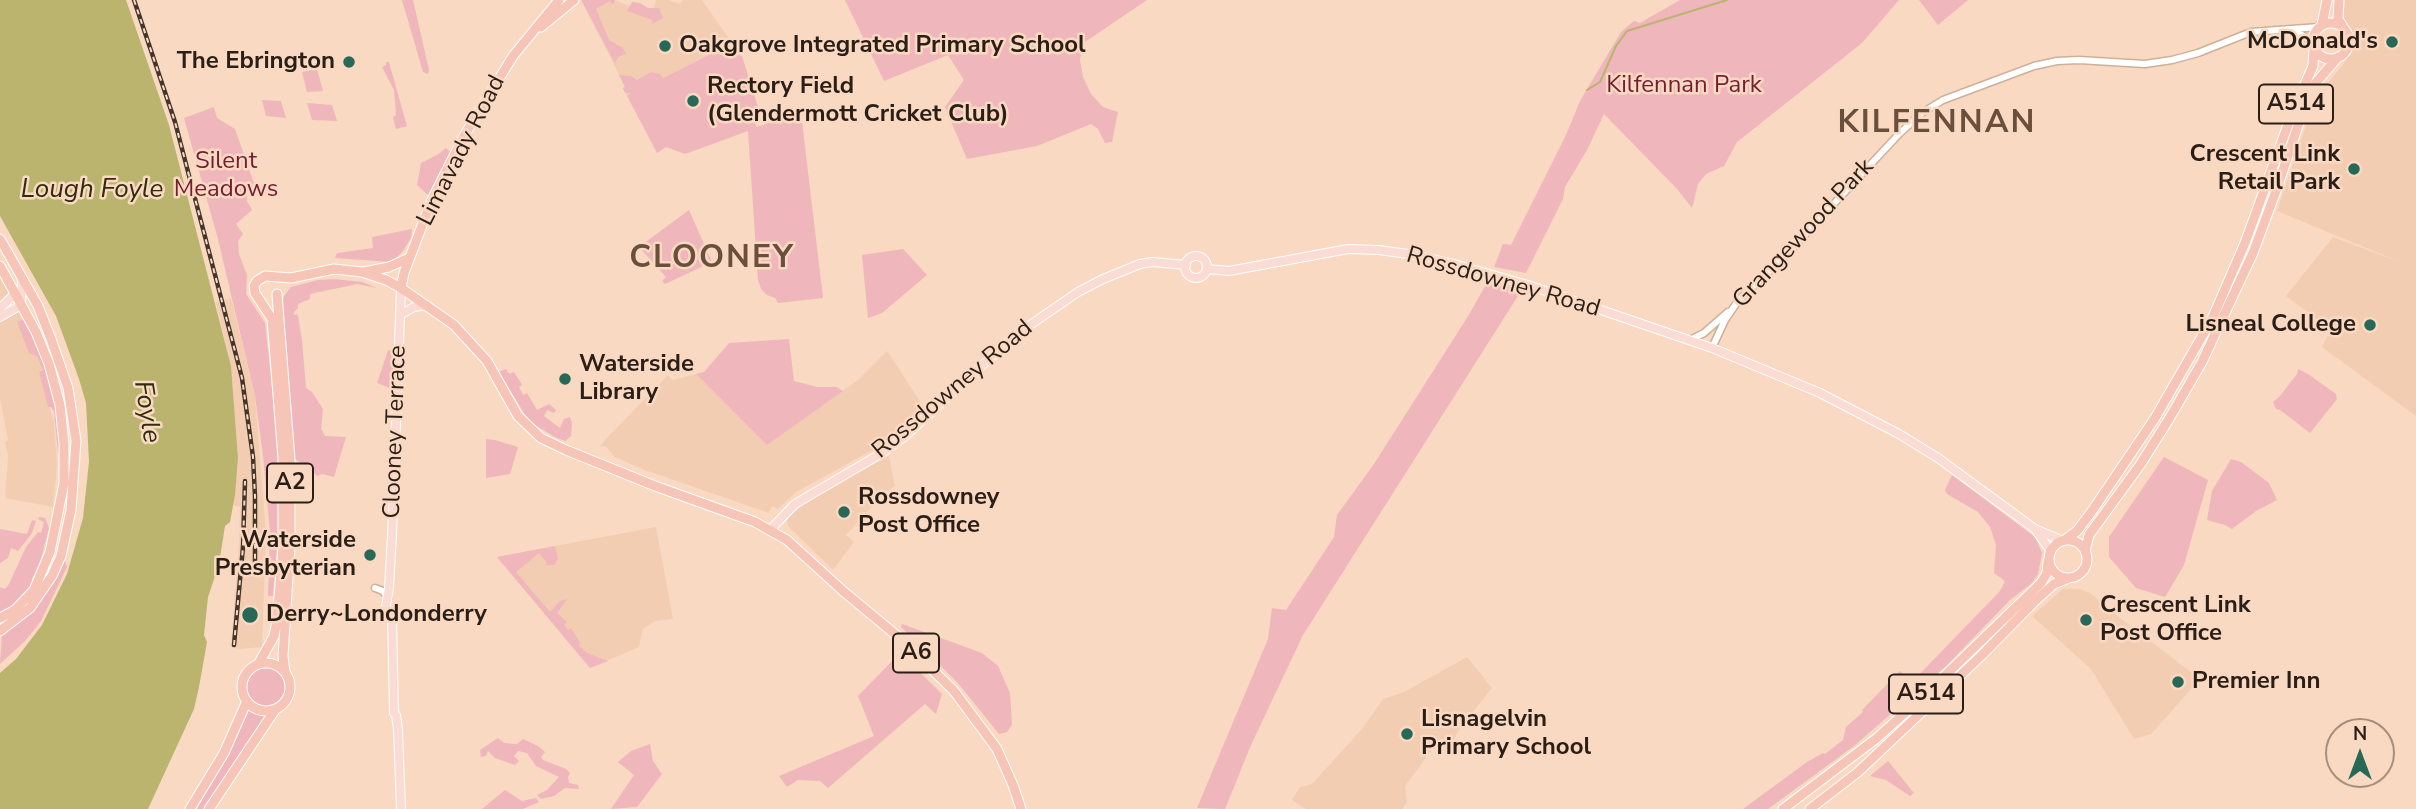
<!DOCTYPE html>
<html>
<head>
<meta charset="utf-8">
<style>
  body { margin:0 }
  #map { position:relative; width:2416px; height:809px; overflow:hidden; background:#f9d9c2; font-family:"Nunito Sans",sans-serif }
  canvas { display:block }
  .north { position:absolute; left:2325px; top:718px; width:70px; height:70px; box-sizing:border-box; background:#f9d9c2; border:2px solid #a68e7d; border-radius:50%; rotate:0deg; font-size:19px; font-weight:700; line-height:28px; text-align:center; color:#2a1e16 }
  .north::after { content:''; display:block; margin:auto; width:24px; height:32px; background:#286856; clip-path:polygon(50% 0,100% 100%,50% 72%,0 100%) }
</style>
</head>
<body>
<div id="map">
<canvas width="2416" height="809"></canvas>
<div class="north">N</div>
</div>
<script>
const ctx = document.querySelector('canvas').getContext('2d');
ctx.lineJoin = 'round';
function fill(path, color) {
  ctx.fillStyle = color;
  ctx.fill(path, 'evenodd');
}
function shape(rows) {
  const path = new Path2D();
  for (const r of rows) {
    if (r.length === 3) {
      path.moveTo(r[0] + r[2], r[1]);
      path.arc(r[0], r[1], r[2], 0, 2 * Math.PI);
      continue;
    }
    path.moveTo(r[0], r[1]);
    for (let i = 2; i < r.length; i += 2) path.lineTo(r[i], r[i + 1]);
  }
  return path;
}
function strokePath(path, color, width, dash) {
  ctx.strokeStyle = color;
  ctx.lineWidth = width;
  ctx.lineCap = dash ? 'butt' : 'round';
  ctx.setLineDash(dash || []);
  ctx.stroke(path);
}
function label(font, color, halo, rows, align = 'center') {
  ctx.font = font + ' "Nunito Sans",sans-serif';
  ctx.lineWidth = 5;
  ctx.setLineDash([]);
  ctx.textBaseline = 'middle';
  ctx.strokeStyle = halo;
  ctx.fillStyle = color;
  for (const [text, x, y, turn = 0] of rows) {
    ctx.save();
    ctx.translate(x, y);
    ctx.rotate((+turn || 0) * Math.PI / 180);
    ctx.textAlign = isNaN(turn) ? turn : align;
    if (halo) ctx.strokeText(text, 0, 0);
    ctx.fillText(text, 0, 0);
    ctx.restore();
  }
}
fill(shape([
  [581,0,614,0,652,14,656,0,669,0,679,4,683,0,702,0,732,43,627,96,623,88,625,86],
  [2345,0,2416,0,2416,416,2322,347,2331,329,2286,296,2333,237,2405,264,2277,211,2305,128,2322,90,2346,61,2354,40,2343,19],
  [0,277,19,305,43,370,39,372,54,422,57,466,53,507,5,498,8,456,5,442,8,440,0,398],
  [231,298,255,397,266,533,262,647,240,649,231,647,239,544,240,507,233,505,238,458,231,366,216,302],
  [887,351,925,409,891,440,796,492,778,509,772,506,769,513,642,469,615,457,605,446,600,447,604,441,668,375,672,380,696,374,767,444,858,380],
  [889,456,895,486,884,493,846,535,854,542,833,570,788,526,787,520,794,512,824,491],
  [656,527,673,619,655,621,643,629,639,647,590,668,497,557],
  [2063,589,2079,589,2090,593,2111,611,2200,679,2151,734,2134,739,2091,669,2032,616],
  [1467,657,1492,688,1458,731,1455,738,1440,741,1434,747,1405,786,1407,802,1402,809,1306,809,1292,800,1300,787,1312,784,1363,728,1383,699,1404,692]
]), '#f3cdb2');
fill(shape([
  [402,0,413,0,429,70,428,74,423,72],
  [581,0,615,0,613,5,610,1,596,9,609,40,623,48,626,54,618,57,615,63],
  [845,0,1147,0,1082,44,1080,60,1083,77,1091,94,1103,107,1118,112,1112,142,1105,143,1098,129,1091,124,1037,146,967,159,945,107,964,80,948,55,884,81],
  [1680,0,1899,0,1862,43,1737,142,1724,166,1706,174,1698,184,1692,208,1678,190,1604,114,1587,150,1565,187,1563,199,1526,273,1494,267,1503,244,1511,245,1566,135,1580,101,1621,32,1634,21,1640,23],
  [1919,0,1968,0,1938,25],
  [632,2,640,3,648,8,659,8,663,18,652,24,652,20,627,11],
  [722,48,742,56,758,107,756,127,801,113,823,298,778,303,775,298,767,295,761,289,758,280,748,131,685,154,666,147,657,153,627,96,631,93,625,93,623,88,625,87,619,75,631,76,637,80,651,72,660,74,663,78],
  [386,62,389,62,407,126,396,129,393,117,396,115,394,90,382,67,386,65],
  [317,69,323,91,307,92,302,72],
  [262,100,281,101,286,118,266,116],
  [307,103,332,105,337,121,312,120],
  [214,107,217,118,235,129,254,183,247,194,247,201,252,210,236,224,243,234,238,241,239,254,247,275,246,294,265,323,273,395,278,454,278,534,273,596,268,596,270,533,263,455,255,396,218,239,184,118],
  [446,148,450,152,428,195,417,185,421,163,437,155],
  [689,210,712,262,665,284,662,281,666,277,639,247],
  [412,229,411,238,403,251,392,262,335,258,337,253,373,248,372,237],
  [903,249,927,275,882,313,868,318,862,255],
  [1490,277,1523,288,1303,635,1251,745,1225,809,1197,808,1268,639,1272,608,1286,610,1334,537,1337,515,1374,464,1470,313],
  [334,279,362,282,377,288,357,284,310,294,310,299,298,304,298,308,294,312,294,315,297,314,298,316,302,340,306,388,312,392,323,409,321,429,325,436,346,437,334,477,322,474,317,476,311,469,295,459,282,307,284,296,291,287,318,280],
  [25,319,44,363,56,408,61,451,58,455,54,411,51,407,48,407,39,372,43,370,37,356,29,353,17,322],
  [789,339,794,381,817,387,836,387,843,391,767,445,696,374,704,372,729,343],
  [388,350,394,351,392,389,377,383],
  [506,369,509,374,514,372,522,385,519,387,523,395,527,393,537,410,549,404,556,410,554,413,547,410,544,416,560,428,564,419,570,417,572,423,571,436,565,441,557,438,538,427,527,418,499,372],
  [2298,369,2308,374,2336,394,2337,399,2310,433,2280,410,2276,409,2273,402,2280,396,2297,374],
  [486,439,495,440,518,447,510,474,486,478],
  [2164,457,2208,480,2184,565,2165,597,2136,588,2109,557,2109,537],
  [2231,459,2241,462,2269,483,2277,500,2256,511,2232,529,2225,525,2207,520,2212,491],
  [1952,475,2035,537,2042,553,2038,574,2032,583,2010,600,1947,665,1854,746,1768,809,1743,809,1807,762,1823,753,1825,754,1843,740,1846,727,1863,712,1862,710,1900,671,1912,682,2000,591,2005,581,1994,573,1996,545,1990,527,1978,512,1947,494,1945,490],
  [39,517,45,518,49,528,38,570,32,578,32,587,21,600,0,615,0,587,5,589,9,584,26,547,38,532,41,533,44,522,38,519],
  [32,520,36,521,32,533,18,551,11,548,8,558,0,563,0,529,27,534],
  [555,546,558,559,554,565,545,565,547,563,539,553,516,572,550,612,560,601,567,599,557,613,567,622,564,625,568,630,571,628,580,643,579,646,587,653,608,661,590,668,497,557],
  [65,561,67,567,41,621,25,641,0,664,2,634,62,562],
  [902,624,982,653,998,666,1010,693,1012,725,1007,732,999,734,958,683,901,627],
  [900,653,942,694,936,714,925,704,828,788,820,781,798,780,787,787,779,776,874,736,858,696],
  [266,687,19],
  [249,708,257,715,266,716,204,809,197,809],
  [498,738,504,743,517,744,523,739,538,746,545,752,541,757,543,760,566,769,570,773,568,777,569,783,578,785,579,789,565,788,554,796,541,799,537,795,547,790,559,777,536,766,527,753,518,751,514,756,519,761,515,765,495,758,488,751,486,756,481,757,480,750],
  [650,744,653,761,662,774,637,807,611,809,634,775,618,762,631,751],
  [1888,761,1914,793,1910,796,1886,780,1870,776],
  [505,790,522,801,536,798,539,802,523,809,482,809]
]), '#efb6bb');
fill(shape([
  [0,0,126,0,169,125,231,366,238,458,235,495,230,522,225,526,219,564,208,597,204,635,207,642,199,687,194,709,148,809,0,809,0,673,16,659,42,625,67,574,83,518,89,462,86,403,79,379,56,316,0,216]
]), '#bab46e');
strokePath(shape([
  [1587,90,1600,82,1616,46,1627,31,1727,0]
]), '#bab46e', 2);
const minor = shape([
  [2296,31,2312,42],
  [1690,340,1704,333,1728,312],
  [1712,348,1725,320,1738,301,1784,257,1900,133,1922,113,1943,100,2034,66,2057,61,2079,60,2145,64,2172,60,2198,53,2251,32,2319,27],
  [375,588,383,591,388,598]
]);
const major = shape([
  [1196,267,11],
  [1207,269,1229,271,1348,249,1379,250,1415,255,1454,264,1528,285,1712,348,1820,393,1899,434,1938,458,2035,529,2061,540],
  [0,308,15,294],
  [400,315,414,307,427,305],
  [0,317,21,305,22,279],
  [771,529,795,504,882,453,904,437,1014,336,1078,292,1103,279,1140,264,1152,262,1186,265],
  [2037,532,2050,550],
  [401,809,398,730,396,715,394,713,392,616,385,612,389,588,392,536,401,288]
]);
const highway = shape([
  [2339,0,2338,19,2342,25],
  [2331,41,18],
  [2322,25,2327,0],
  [541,27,574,0],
  [0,239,38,306,51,339,68,388,76,441,71,510,61,556,52,576,30,608,0,631],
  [0,266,36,332,49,364,60,405,64,444,64,483,50,552,34,590,15,610,0,618],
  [364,272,389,267,409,258],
  [401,288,404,273,431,202,464,136,513,56,559,0],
  [277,294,290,459,290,547,283,656,285,672],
  [2066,539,2077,531,2092,511,2155,418,2212,319,2245,243,2293,111,2313,66,2314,49],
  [2068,559,19],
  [2085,551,2089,535,2140,465,2169,419,2202,362,2253,253,2276,191,2305,105,2314,85,2338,57],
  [259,663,274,636,277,621,283,547,283,459,272,319,255,293,254,286,257,281,265,276,291,278,334,269,362,272,386,280,401,288,454,325,487,361,518,416,541,438,566,450,655,486,755,522,787,540,843,591,902,640,954,691,997,749,1013,785,1021,809],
  [266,687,24],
  [190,809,224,753,247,701],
  [209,809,275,710],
  [1783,809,1877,738,1928,692,2041,583,2047,573,2048,561],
  [1810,809,1858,772,1982,655,2034,602,2054,584,2069,578]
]);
strokePath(minor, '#ceb099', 9);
strokePath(major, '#fff', 10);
strokePath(highway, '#fff', 11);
strokePath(minor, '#fff', 6);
strokePath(major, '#fadcd4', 8);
strokePath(highway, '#f7c5b8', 9);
const rail = shape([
  [134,0,175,122,242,378,253,457,255,496,255,569],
  [234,645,243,547,245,481]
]);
strokePath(rail, '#45362c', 4.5);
strokePath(rail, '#f9d9c2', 2, [5]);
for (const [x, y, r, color] of [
  [2392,42,7,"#286856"],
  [665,46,7,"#286856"],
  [349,62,7,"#286856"],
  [693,101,7,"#286856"],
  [2354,169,7,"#286856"],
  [2370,325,7,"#286856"],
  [565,379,7,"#286856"],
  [844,512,7,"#286856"],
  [370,555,7,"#286856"],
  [250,615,9,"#286856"],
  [2086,620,7,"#286856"],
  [2178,682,7,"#286856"],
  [1407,734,7,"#286856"]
]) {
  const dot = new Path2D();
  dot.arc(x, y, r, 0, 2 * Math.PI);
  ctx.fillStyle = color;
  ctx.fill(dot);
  strokePath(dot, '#f9d9c2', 2.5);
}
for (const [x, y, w] of [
  [2296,104,74],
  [290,483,46],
  [916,653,46],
  [1926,694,74]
]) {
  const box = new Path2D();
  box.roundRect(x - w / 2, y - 19.5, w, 39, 5);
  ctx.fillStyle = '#f9d9c2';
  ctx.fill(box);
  strokePath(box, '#2a1e16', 2);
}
label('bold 23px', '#2a1e16', null, [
  ["A514",2296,104],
  ["A2",290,483],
  ["A6",916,653],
  ["A514",1926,694]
]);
label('bold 24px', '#2a1e16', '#f9d9c2', [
  ["McDonald's",2378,42,"right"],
  ["Oakgrove Integrated Primary School",679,46],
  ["The Ebrington",335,62,"right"],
  ["Rectory Field",707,87],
  ["(Glendermott Cricket Club)",707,115],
  ["Crescent Link",2340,155,"right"],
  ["Retail Park",2340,183,"right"],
  ["Lisneal College",2356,325,"right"],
  ["Waterside",579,365],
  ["Library",579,393],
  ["Rossdowney",858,498],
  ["Post Office",858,526],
  ["Waterside",356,541,"right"],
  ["Presbyterian",356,569,"right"],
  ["Crescent Link",2100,606],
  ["Post Office",2100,634],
  ["Derry~Londonderry",266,615],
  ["Premier Inn",2192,682],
  ["Lisnagelvin",1421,720],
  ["Primary School",1421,748]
], 'left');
label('24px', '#751d30', '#f9d9c2', [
  ["Kilfennan Park",1684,86],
  ["Silent",226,162],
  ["Meadows",226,190]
]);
label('24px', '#2a1e16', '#f9d9c2', [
  ["Limavady Road",462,151,-63],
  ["Grangewood Park",1804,234,-47],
  ["Rossdowney Road",1503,283,16],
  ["Rossdowney Road",953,390,-40],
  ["Clooney Terrace",396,432,-88]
]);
label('italic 26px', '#302c0d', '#f9d9c2', [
  ["Lough Foyle",92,191],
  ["Foyle",146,412,81]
]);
ctx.letterSpacing = '2px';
label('bold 32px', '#6a503c', '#f9d9c2', [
  ["KILFENNAN",1937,124],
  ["CLOONEY",712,259]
]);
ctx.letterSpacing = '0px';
</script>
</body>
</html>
